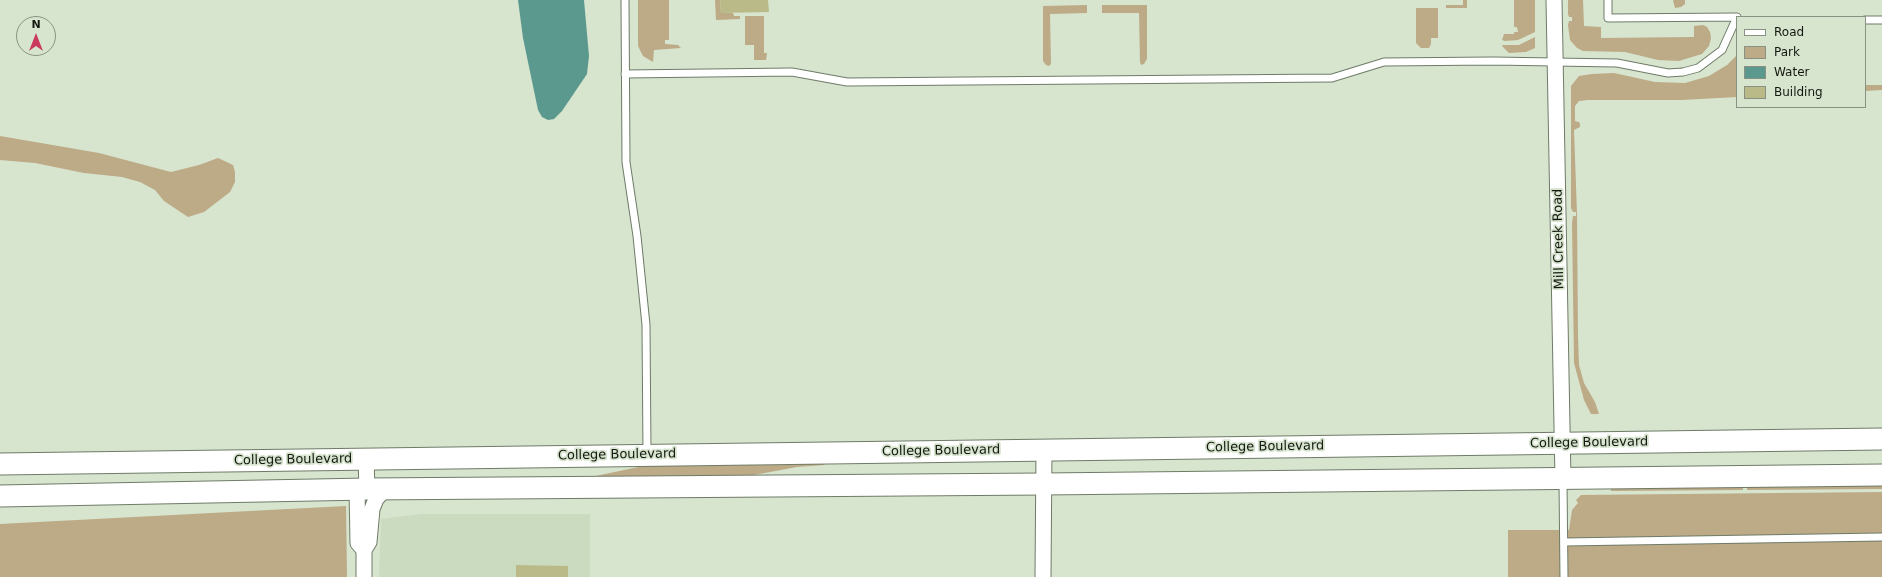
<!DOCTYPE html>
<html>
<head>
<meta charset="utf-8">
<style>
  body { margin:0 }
  #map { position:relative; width:1882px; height:577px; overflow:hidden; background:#d7e4ce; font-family:"DejaVu Sans",sans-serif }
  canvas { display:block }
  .legend { position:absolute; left:1736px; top:16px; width:130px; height:92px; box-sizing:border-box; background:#d7e4ce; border:1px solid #899282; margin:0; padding:5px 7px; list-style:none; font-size:12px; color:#141811 }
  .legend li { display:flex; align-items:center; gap:8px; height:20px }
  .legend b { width:20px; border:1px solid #899282 }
  .north { position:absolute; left:16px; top:16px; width:40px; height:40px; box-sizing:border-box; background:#d7e4ce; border:1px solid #899282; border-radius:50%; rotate:0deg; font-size:11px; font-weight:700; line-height:16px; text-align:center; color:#141811 }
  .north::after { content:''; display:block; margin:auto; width:14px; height:18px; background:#c93a5c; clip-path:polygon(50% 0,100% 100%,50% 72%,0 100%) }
</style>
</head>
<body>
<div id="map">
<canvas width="1882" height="577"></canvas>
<ul class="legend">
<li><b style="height:5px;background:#fff"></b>Road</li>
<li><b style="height:11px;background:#bdaa86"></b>Park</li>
<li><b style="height:11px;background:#5b998e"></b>Water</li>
<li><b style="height:11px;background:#baba88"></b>Building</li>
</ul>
<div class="north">N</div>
</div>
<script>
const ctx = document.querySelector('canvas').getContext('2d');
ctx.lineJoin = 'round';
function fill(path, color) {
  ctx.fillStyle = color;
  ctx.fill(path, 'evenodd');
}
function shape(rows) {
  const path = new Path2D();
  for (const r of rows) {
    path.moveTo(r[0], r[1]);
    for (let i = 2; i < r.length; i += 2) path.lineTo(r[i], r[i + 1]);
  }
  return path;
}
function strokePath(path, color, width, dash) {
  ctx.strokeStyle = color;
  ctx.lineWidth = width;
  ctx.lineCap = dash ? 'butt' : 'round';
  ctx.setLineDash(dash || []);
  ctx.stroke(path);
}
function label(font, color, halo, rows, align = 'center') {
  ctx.font = font + ' "DejaVu Sans",sans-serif';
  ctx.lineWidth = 3.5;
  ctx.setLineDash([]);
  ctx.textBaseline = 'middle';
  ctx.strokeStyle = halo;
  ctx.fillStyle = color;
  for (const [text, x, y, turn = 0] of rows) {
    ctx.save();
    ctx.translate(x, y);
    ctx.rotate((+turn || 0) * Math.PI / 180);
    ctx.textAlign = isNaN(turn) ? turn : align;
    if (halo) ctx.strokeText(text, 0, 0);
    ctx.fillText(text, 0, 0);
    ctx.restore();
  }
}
fill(shape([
  [422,514,590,514,590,577,379,577,381,519]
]), '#cadbbf');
fill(shape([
  [638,0,669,0,669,40,665,40,665,44,678,45,681,48,654,50,653,62,643,56,638,46],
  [715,0,720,0,721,13,733,13,734,16,740,16,740,19,716,20],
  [1463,0,1467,0,1467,8,1446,8,1446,5,1463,5],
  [1514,0,1535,0,1535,32,1518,40,1505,41,1502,40,1504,34,1514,34,1514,32,1518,32,1517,27,1514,27],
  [1568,0,1583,0,1584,26,1601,27,1601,38,1694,37,1694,26,1703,25,1707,27,1710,32,1711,38,1709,46,1702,54,1679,61,1658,60,1625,52,1583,51,1577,48,1570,40,1568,25,1569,21,1572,21,1572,17,1569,17,1568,14],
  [1673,0,1685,0,1685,4,1681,7,1675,8],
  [1087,5,1087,13,1050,14,1051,64,1049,66,1046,65,1043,61,1043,6],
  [1102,5,1147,5,1147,59,1144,64,1141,65,1140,62,1139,13,1102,13],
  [1416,8,1438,8,1438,38,1431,38,1431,44,1429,48,1421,48,1416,43],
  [745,16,764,16,764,53,767,53,766,60,754,60,754,45,745,45],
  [1535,37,1535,48,1526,52,1509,53,1503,47,1502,45,1519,45],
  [1737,55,1737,97,1682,100,1588,100,1579,101,1575,106,1575,121,1579,122,1580,124,1580,127,1574,130,1577,213,1578,337,1579,365,1584,383,1595,402,1599,414,1591,414,1584,400,1574,363,1572,223,1573,216,1576,216,1576,212,1573,212,1571,208,1571,86,1579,76,1592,74,1614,73,1655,82,1685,83,1709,76,1727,65],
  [1865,85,1882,85,1882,90,1865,91],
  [0,136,99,153,171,172,199,165,218,158,233,165,235,172,235,182,230,192,204,212,188,217,164,201,155,190,140,182,122,177,84,173,35,163,0,160],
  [824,462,824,465,797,467,743,477,586,478,648,465],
  [1882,485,1882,489,1747,490,1747,487],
  [1740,486,1743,487,1743,490,1611,491,1611,488,1618,487],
  [1882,492,1882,577,1508,577,1508,530,1569,530,1572,510,1578,503,1576,500,1581,495],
  [346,506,347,577,0,577,0,524]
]), '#bdaa86');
fill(shape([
  [518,0,584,0,589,56,587,74,562,111,554,119,548,120,542,117,538,110,523,38]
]), '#5b998e');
fill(shape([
  [720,0,768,0,769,12,721,13],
  [516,565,568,566,568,577,516,577]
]), '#baba88');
const lane = shape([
  [625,0,626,162,637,236,646,325,647,453],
  [1865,20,1882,20],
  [625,74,792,72,847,82,1332,78,1384,62,1493,61,1617,63,1668,73,1683,72,1698,68,1722,50,1737,17,1608,18,1608,0],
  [1563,481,1564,577],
  [1564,542,1882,537]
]);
const street = shape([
  [1554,0,1563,479],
  [366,459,367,489],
  [357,489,358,543,364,550],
  [364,577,364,550,369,542,372,509,376,499,385,489],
  [1043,577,1044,450]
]);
const secondary = shape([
  [0,464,1882,439],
  [0,496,367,489,1044,484,1882,475]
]);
strokePath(lane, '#6f7b68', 9);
strokePath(street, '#6f7b68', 17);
strokePath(secondary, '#6f7b68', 23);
strokePath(lane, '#fff', 7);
strokePath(street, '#fff', 15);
strokePath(secondary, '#fff', 21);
label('13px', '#141811', '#d7e4ce', [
  ["Mill Creek Road",1559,239,-91],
  ["College Boulevard",1589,443,-1],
  ["College Boulevard",1265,447,-1],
  ["College Boulevard",941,451,-1],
  ["College Boulevard",617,455,-1],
  ["College Boulevard",293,460,-1]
]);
</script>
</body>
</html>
